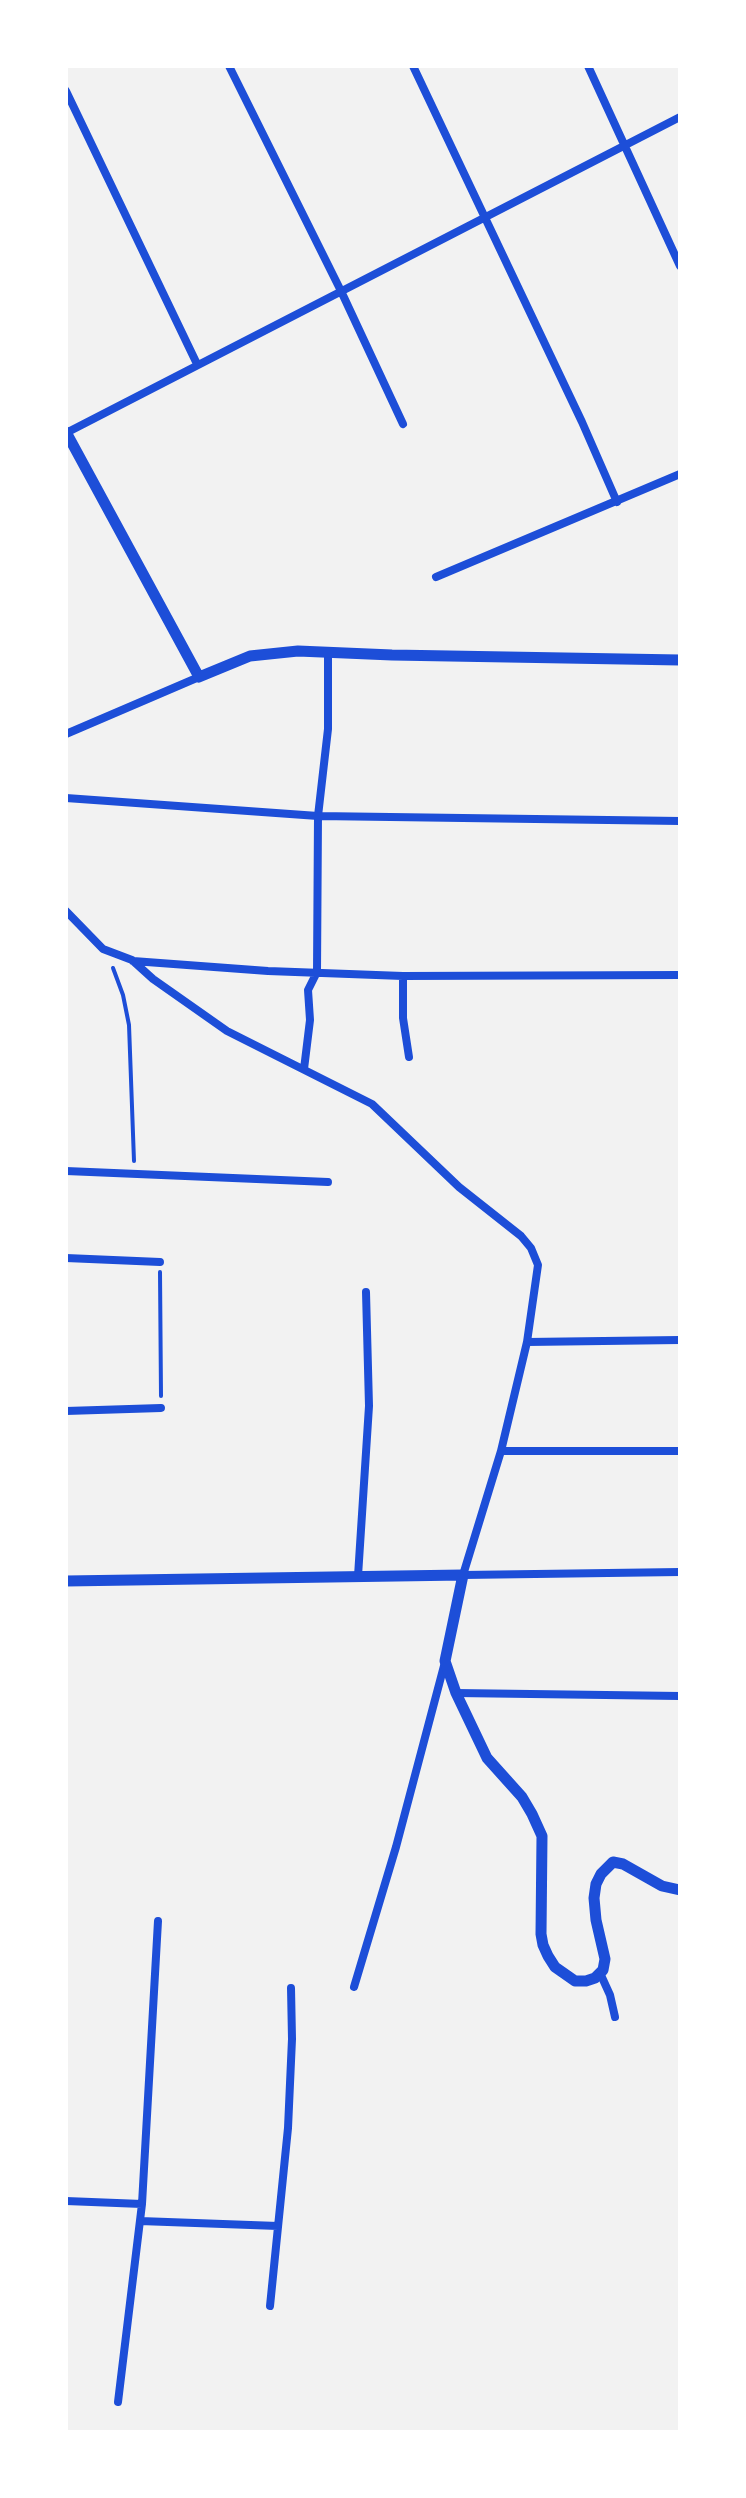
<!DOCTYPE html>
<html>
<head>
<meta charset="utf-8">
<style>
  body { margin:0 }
  #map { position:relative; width:746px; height:2498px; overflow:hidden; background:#f2f2f2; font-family:"Space Grotesk",sans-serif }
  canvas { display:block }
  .frame { position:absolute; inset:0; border:68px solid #fff; pointer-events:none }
</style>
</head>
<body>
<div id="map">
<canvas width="746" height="2498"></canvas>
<div class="frame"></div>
</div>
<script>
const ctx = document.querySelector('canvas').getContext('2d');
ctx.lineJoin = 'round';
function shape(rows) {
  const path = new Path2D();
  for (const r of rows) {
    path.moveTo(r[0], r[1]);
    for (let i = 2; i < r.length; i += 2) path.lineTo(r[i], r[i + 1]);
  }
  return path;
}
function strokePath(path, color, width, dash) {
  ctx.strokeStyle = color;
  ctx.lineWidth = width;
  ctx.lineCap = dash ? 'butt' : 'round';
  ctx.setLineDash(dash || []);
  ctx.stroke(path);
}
strokePath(shape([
  [113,968,123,995,129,1025,134,1161],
  [160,1272,161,1396]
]), '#1d4ed8', 4);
strokePath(shape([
  [229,66,341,291,403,424],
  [413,66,582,422,617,502],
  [588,66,680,266],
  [66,91,197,364],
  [66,433,680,117],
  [436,577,680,474],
  [66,734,199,677],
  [66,798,318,816,680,821],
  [66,911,103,949,132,960,153,979,227,1031,372,1104,459,1187,521,1236,531,1248,538,1265,527,1342,501,1451,463,1575,680,1572],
  [133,961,268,971,403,976,680,975],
  [403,976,403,1018,409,1057],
  [304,1069,310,1020,308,990,317,972,318,816,328,729,328,652],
  [66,1171,328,1182],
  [66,1258,160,1262],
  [527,1342,680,1340],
  [66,1411,161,1408],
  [501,1451,680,1451],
  [358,1576,369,1406,366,1292],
  [456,1693,680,1696],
  [600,1973,610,1995,615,2017],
  [354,1987,396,1847,445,1662],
  [66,2201,142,2204],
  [140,2221,278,2226],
  [270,2306,288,2128,292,2039,291,1988],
  [118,2402,142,2204,158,1921]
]), '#1d4ed8', 8);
strokePath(shape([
  [66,432,199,677,250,656,298,651,392,655,680,660],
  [66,1581,463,1575,445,1661,456,1693,487,1758,522,1797,532,1814,542,1836,541,1934,543,1945,548,1956,555,1967,575,1981,586,1981,595,1978,603,1970,605,1959,596,1920,594,1898,596,1884,601,1874,613,1862,623,1864,662,1886,680,1890]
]), '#1d4ed8', 11);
</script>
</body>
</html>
